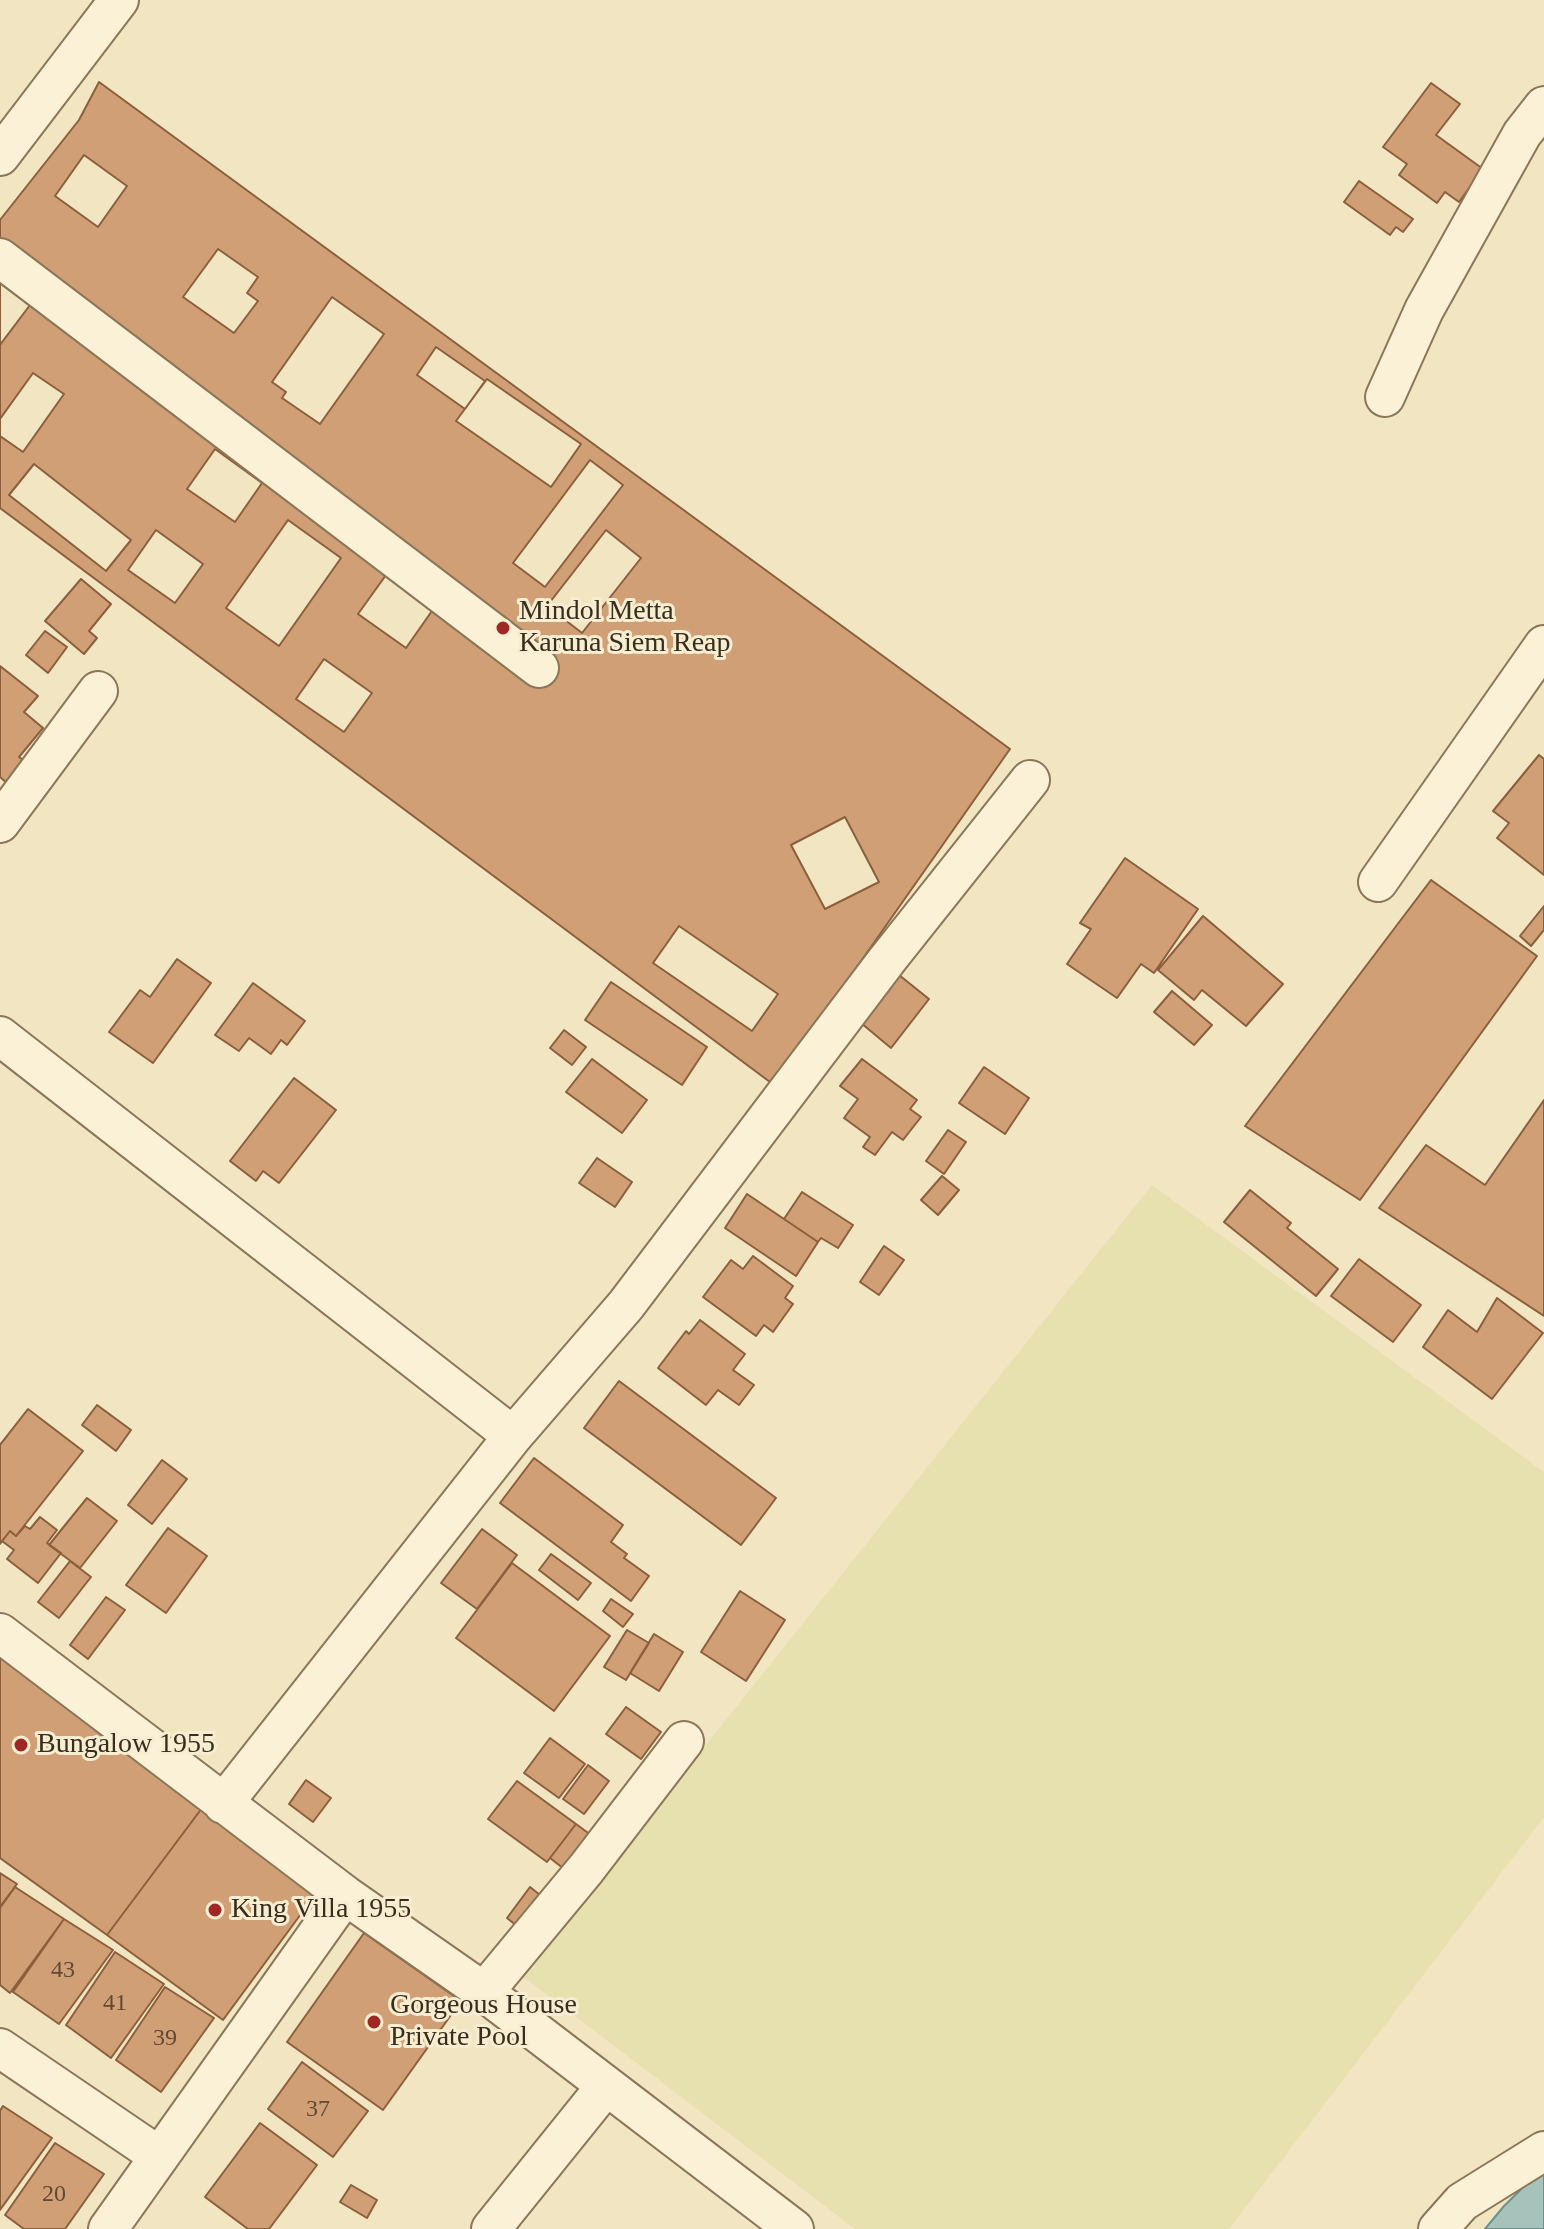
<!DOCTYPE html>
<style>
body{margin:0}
canvas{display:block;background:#f1e5c2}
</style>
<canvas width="1544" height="2229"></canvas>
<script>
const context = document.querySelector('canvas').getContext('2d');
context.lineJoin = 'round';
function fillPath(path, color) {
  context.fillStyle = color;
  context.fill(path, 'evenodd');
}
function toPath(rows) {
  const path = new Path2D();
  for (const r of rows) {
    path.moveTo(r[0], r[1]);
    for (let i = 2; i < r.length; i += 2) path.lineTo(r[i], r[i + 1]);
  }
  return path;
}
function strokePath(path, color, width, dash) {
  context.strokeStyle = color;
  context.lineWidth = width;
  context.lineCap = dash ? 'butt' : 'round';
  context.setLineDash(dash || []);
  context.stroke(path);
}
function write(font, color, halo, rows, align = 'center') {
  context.font = font + ' Georgia,serif';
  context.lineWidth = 6;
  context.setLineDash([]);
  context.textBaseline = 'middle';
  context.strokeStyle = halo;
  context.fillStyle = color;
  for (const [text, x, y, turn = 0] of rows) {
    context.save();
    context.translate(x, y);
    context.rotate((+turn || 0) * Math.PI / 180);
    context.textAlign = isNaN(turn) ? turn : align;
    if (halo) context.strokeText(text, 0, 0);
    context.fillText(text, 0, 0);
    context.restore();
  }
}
const farmland = toPath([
 [1152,1185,1544,1472,1544,1817,1229,2229,855,2229,522,1976]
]);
const water = toPath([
 [1544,2167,1544,2229,1485,2229,1504,2206,1544,2167]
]);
const building = toPath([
 [99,82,1010,749,774,1085,0,508,0,220,79,120,99,82],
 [1431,83,1460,104,1436,135,1483,169,1459,202,1445,192,1437,203,1399,175,1407,164,1383,147,1431,83],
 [84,155,127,186,98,227,55,196,84,155],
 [1359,181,1413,219,1403,232,1396,227,1390,235,1344,202,1359,181],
 [218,249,258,277,247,293,258,301,234,333,183,297,218,249],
 [0,283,30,305,0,345,0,283],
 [332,297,384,334,320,424,282,398,286,392,272,382,332,297],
 [436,347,485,381,465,409,417,375,436,347],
 [33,373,64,394,23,452,0,436,0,419,33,373],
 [487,379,581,444,551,487,456,421,487,379],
 [215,449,262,483,235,522,187,489,215,449],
 [590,460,623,485,545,587,513,563,590,460],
 [34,464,131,540,106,571,9,495,34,464],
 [288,520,341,558,279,646,226,608,288,520],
 [156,530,203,564,175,603,128,570,156,530],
 [606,530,641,558,582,633,547,606,606,530],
 [386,575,434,608,406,648,358,614,386,575],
 [81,579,111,604,89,631,97,638,84,654,45,621,81,579],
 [45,631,67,647,48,673,26,655,45,631],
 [324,659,372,693,344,732,296,699,324,659],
 [0,666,38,696,24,712,43,728,19,757,27,763,9,785,0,777,0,666],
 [1539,755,1544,759,1544,875,1497,838,1509,823,1493,811,1539,755],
 [845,817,879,882,825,909,791,845,845,817],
 [1125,858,1198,909,1154,973,1141,964,1117,998,1067,964,1091,929,1080,923,1125,858],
 [1431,880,1537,956,1360,1200,1245,1126,1431,880],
 [1544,906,1544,930,1531,946,1520,936,1544,906],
 [1203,916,1283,984,1246,1026,1202,990,1194,1000,1158,970,1203,916],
 [679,926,778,994,752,1031,653,963,679,926],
 [177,959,211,983,153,1063,109,1032,140,990,150,997,177,959],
 [899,975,929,999,891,1048,861,1023,899,975],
 [611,982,707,1047,682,1085,585,1020,611,982],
 [253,983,305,1021,287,1045,281,1040,271,1054,249,1038,239,1051,215,1035,253,983],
 [1172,991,1212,1025,1194,1045,1154,1012,1172,991],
 [564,1030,586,1047,572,1065,550,1048,564,1030],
 [592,1059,647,1100,622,1133,566,1092,592,1059],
 [862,1059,917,1100,910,1109,921,1117,903,1140,892,1132,875,1155,863,1147,870,1137,844,1118,858,1099,840,1086,862,1059],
 [984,1067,1029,1098,1005,1134,959,1103,984,1067],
 [294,1078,336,1110,279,1183,263,1171,256,1181,230,1161,294,1078],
 [1544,1100,1544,1316,1379,1208,1426,1145,1485,1185,1544,1100],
 [948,1130,966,1142,944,1174,926,1161,948,1130],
 [597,1158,632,1182,615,1207,579,1183,597,1158],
 [942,1176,959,1190,938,1215,921,1200,942,1176],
 [1250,1190,1291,1223,1287,1228,1338,1269,1316,1296,1224,1222,1250,1190],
 [802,1192,853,1225,838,1248,821,1238,818,1242,784,1219,802,1192],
 [747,1194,818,1242,796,1276,725,1228,747,1194],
 [884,1246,904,1260,879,1295,860,1282,884,1246],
 [753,1256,793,1286,785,1298,793,1304,773,1332,764,1325,756,1336,703,1297,731,1260,743,1269,753,1256],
 [1359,1259,1421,1305,1393,1342,1331,1296,1359,1259],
 [1497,1298,1543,1333,1492,1399,1423,1347,1448,1310,1477,1332,1497,1298],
 [700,1320,745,1354,733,1370,754,1385,739,1405,718,1390,706,1405,658,1368,686,1331,689,1334,700,1320],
 [619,1381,776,1498,741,1545,584,1428,619,1381],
 [97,1405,131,1430,116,1451,82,1425,97,1405],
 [28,1409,83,1451,16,1536,10,1531,0,1544,0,1445,28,1409],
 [534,1458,623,1525,611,1542,627,1554,624,1558,649,1576,631,1601,500,1503,534,1458],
 [162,1460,187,1479,152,1524,128,1505,162,1460],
 [87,1498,117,1521,80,1568,49,1545,87,1498],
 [40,1517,57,1530,47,1543,61,1553,38,1583,7,1559,14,1550,2,1541,10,1531,16,1536,25,1526,30,1529,40,1517],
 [168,1528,207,1556,166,1613,126,1585,168,1528],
 [482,1529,517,1555,477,1609,441,1583,482,1529],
 [551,1554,591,1583,578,1600,539,1570,551,1554],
 [70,1561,91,1577,59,1618,38,1602,70,1561],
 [512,1563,610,1636,554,1711,456,1638,512,1563],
 [740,1591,785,1620,746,1681,701,1652,740,1591],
 [106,1597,125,1610,88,1659,70,1645,106,1597],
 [611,1599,633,1614,623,1627,603,1611,611,1599],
 [627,1630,649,1643,626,1680,604,1667,627,1630],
 [654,1634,683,1652,659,1691,630,1673,654,1634],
 [0,1645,208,1800,107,1935,0,1858,0,1645],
 [626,1707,661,1732,641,1759,606,1734,626,1707],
 [550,1738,585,1764,559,1798,524,1773,550,1738],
 [588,1765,609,1781,584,1814,563,1799,588,1765],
 [306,1780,331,1798,313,1822,289,1804,306,1780],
 [517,1781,576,1824,547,1862,488,1819,517,1781],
 [208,1800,323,1884,223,2020,107,1935,208,1800],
 [576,1824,599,1841,573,1876,550,1858,576,1824],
 [0,1873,17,1884,0,1907,0,1873],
 [15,1887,64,1919,10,1993,0,1985,0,1908,15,1887],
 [530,1887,540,1895,517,1926,507,1918,530,1887],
 [64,1919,113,1950,59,2024,13,1992,64,1919],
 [364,1933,461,2001,383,2110,287,2042,364,1933],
 [115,1952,164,1984,111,2058,66,2025,115,1952],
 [165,1987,214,2018,161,2092,116,2060,165,1987],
 [302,2062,368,2111,333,2157,268,2109,302,2062],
 [3,2106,52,2138,0,2210,0,2111,3,2106],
 [260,2123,317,2165,269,2229,248,2229,205,2197,260,2123],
 [55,2143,104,2174,65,2229,24,2229,5,2215,55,2143],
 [351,2185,377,2200,367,2218,340,2202,351,2185]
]);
const minor = toPath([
 [0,156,119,0],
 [0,258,539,668],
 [1385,397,1424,310,1522,134,1544,106],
 [0,823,98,691],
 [1378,882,1544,645],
 [0,1036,513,1436],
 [0,1633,345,1895,484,1992,794,2229],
 [223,1804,513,1436,626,1305,887,960,1030,780],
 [484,1992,586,1869,684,1741],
 [0,2048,159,2156],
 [108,2229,345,1895],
 [491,2229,606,2086],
 [1438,2229,1462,2202,1544,2151]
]);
const markers = [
 [503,628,8,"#9e2924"],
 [21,1745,8,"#9e2924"],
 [215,1910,8,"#9e2924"],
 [374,2022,8,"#9e2924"]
];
const numberNames = [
 ["43",63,1971],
 ["41",115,2004],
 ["39",165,2039],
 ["37",318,2110],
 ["20",54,2195]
];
const poiNames = [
 ["Mindol Metta",519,612],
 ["Karuna Siem Reap",519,644],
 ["Bungalow 1955",37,1745],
 ["King Villa 1955",231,1910],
 ["Gorgeous House",390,2006],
 ["Private Pool",390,2038]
];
fillPath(farmland, '#e7e0af');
fillPath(water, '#a5c3bb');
strokePath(water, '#6b928a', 2);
fillPath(building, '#d19f76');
strokePath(building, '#8c5f3c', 2);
strokePath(minor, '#8c7658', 42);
strokePath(minor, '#fbf1d6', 38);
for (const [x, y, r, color] of markers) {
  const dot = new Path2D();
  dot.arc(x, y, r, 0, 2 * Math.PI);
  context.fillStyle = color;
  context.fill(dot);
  strokePath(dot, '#f7eed2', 3);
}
write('24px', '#604a33', null, numberNames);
write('28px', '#3a2d1d', '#f7eed2', poiNames, 'left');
</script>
